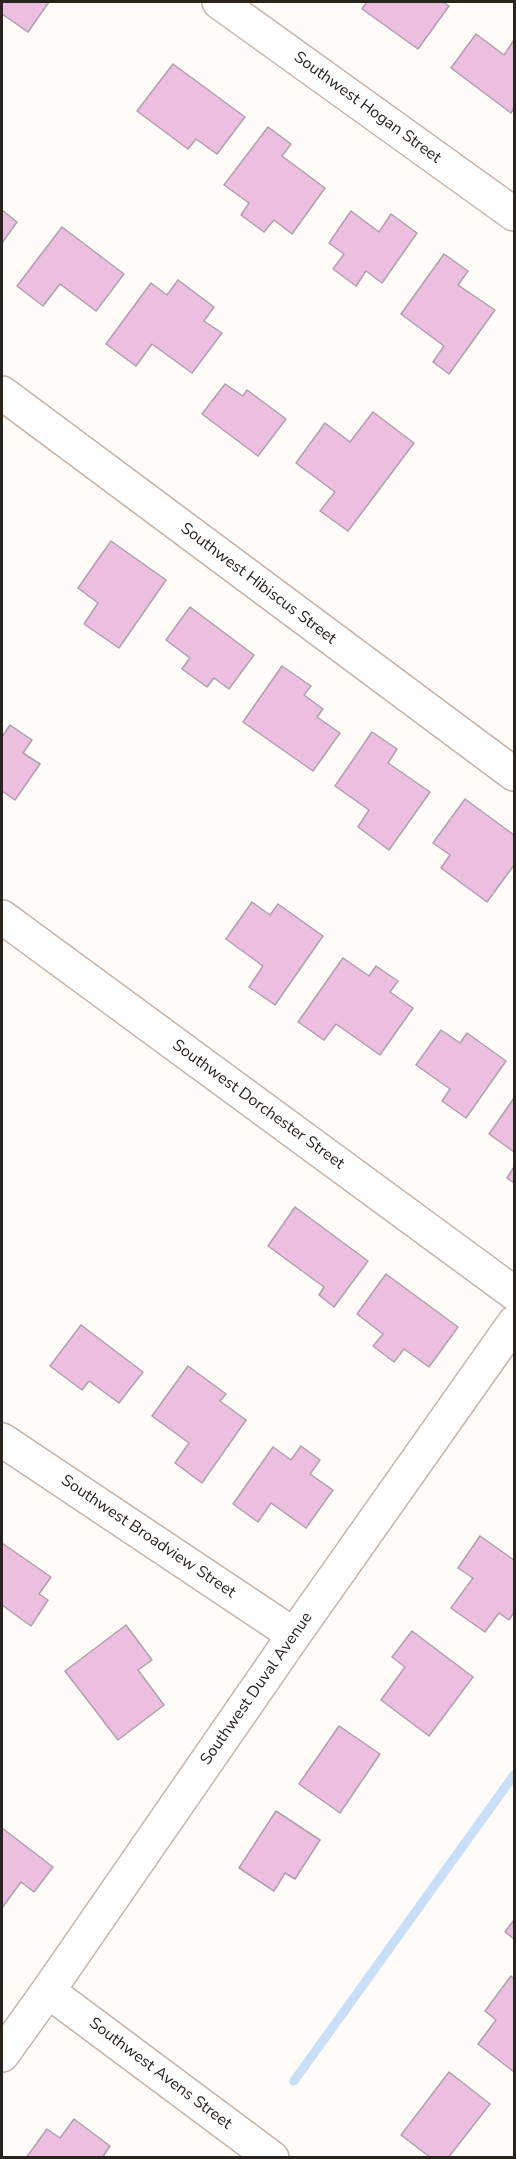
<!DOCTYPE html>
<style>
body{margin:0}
#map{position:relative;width:516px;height:2159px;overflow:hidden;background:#fffbf8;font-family:"Nunito Sans",sans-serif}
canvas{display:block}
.frame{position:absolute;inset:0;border:3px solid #29231e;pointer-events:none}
</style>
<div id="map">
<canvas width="516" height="2159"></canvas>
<div class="frame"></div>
</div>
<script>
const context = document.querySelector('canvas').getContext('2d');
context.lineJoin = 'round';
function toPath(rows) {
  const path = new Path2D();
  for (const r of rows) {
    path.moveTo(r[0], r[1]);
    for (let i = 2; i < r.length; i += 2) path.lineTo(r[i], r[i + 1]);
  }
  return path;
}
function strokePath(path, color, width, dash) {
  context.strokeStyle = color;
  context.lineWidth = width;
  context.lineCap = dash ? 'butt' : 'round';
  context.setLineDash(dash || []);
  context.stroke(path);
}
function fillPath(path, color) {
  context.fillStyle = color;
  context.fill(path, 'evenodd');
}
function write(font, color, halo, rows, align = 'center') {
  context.font = font + ' "Nunito Sans",sans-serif';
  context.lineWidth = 5;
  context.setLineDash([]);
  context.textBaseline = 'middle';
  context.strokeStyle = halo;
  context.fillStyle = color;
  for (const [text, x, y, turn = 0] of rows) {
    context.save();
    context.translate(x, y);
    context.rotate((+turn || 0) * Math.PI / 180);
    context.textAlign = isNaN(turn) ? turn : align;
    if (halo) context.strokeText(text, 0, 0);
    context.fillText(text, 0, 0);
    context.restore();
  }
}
const stream = toPath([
 [294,2081,514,1775]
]);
const building = toPath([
 [2,2,49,2,28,32,2,14,2,2],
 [367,2,443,2,449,6,418,49,362,9,367,2],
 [476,34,504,55,514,40,514,108,511,113,451,68,476,34],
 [173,64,245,117,217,154,196,139,188,149,137,111,173,64],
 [268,127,291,144,282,156,325,188,292,234,274,220,264,232,241,215,249,203,224,185,268,127],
 [2,210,17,222,2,243,2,210],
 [351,211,379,232,391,214,417,233,382,283,366,271,356,286,333,269,344,254,329,243,351,211],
 [62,227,124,274,96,311,60,284,43,306,17,286,62,227],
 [444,254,468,271,458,285,495,310,449,374,433,362,444,346,401,314,444,254],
 [178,280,214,307,204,321,222,333,192,373,152,344,136,366,106,344,151,283,167,295,178,280],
 [225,384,243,396,247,390,286,419,258,456,202,414,225,384],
 [373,412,414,443,348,531,320,511,335,492,296,463,325,423,350,442,373,412],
 [111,541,166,580,119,648,84,624,98,603,78,588,111,541],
 [190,607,254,655,229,689,214,678,207,687,182,669,190,658,166,640,190,607],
 [282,666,311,686,304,695,323,709,317,717,340,733,313,771,243,722,282,666],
 [10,725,32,740,23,753,40,764,15,800,2,791,2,737,10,725],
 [372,732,397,749,388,763,430,792,389,850,358,827,369,810,335,786,372,732],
 [465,799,514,835,514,865,487,902,441,868,450,855,433,843,465,799],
 [252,902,270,915,278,904,323,936,275,1005,249,987,263,966,226,939,252,902],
 [343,958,369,976,376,966,398,981,390,992,413,1008,380,1055,336,1024,324,1040,298,1022,343,958],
 [441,1030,460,1043,467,1033,506,1061,466,1118,442,1101,450,1089,416,1065,441,1030],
 [514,1098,514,1152,489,1134,514,1098],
 [514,1167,514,1183,507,1178,514,1167],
 [295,1207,368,1261,334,1307,319,1295,324,1287,268,1246,295,1207],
 [386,1274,458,1327,429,1367,404,1349,394,1362,373,1346,383,1334,357,1314,386,1274],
 [81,1325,143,1372,119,1403,89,1381,82,1390,50,1366,81,1325],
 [188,1366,226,1394,220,1401,246,1420,202,1483,175,1463,189,1443,152,1416,188,1366],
 [301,1446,320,1460,310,1474,333,1490,306,1528,271,1503,258,1522,233,1504,273,1447,291,1460,301,1446],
 [480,1536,514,1560,514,1612,509,1620,499,1613,485,1632,451,1608,473,1578,458,1568,480,1536],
 [2,1543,51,1577,39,1594,48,1600,31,1626,2,1605,2,1543],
 [126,1625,152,1660,138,1670,164,1705,118,1740,65,1671,126,1625],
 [412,1631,473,1677,429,1736,381,1700,405,1667,392,1657,412,1631],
 [339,1726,380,1754,340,1813,299,1784,339,1726],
 [276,1811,320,1840,295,1879,285,1873,274,1891,239,1868,276,1811],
 [2,1828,53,1867,34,1892,21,1882,2,1908,2,1828],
 [514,1920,514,1939,505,1932,514,1920],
 [511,1976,514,1979,514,2072,478,2044,496,2020,485,2011,511,1976],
 [449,2072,490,2104,448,2158,431,2158,401,2135,449,2072],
 [74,2119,110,2146,102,2158,26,2158,47,2129,60,2138,74,2119]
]);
const minor = toPath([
 [219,2,514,214],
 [2,393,514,774],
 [2,917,514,1293],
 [2,1440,294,1635],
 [48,1991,272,2158],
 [2,2055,48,1991,294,1635,514,1323]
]);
const streetNames = [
 ["Southwest Hogan Street",367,108,36],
 ["Southwest Hibiscus Street",258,584,37],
 ["Southwest Dorchester Street",258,1105,36],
 ["Southwest Broadview Street",148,1537,34],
 ["Southwest Duval Avenue",257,1689,-55],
 ["Southwest Avens Street",160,2074,37]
];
strokePath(stream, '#c9dff7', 9);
fillPath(building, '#ecbfe1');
strokePath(building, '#b0a0ac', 1.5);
strokePath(minor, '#c5b3a7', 36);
strokePath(minor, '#fff', 33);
write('16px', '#29231e', '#fff', streetNames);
</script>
